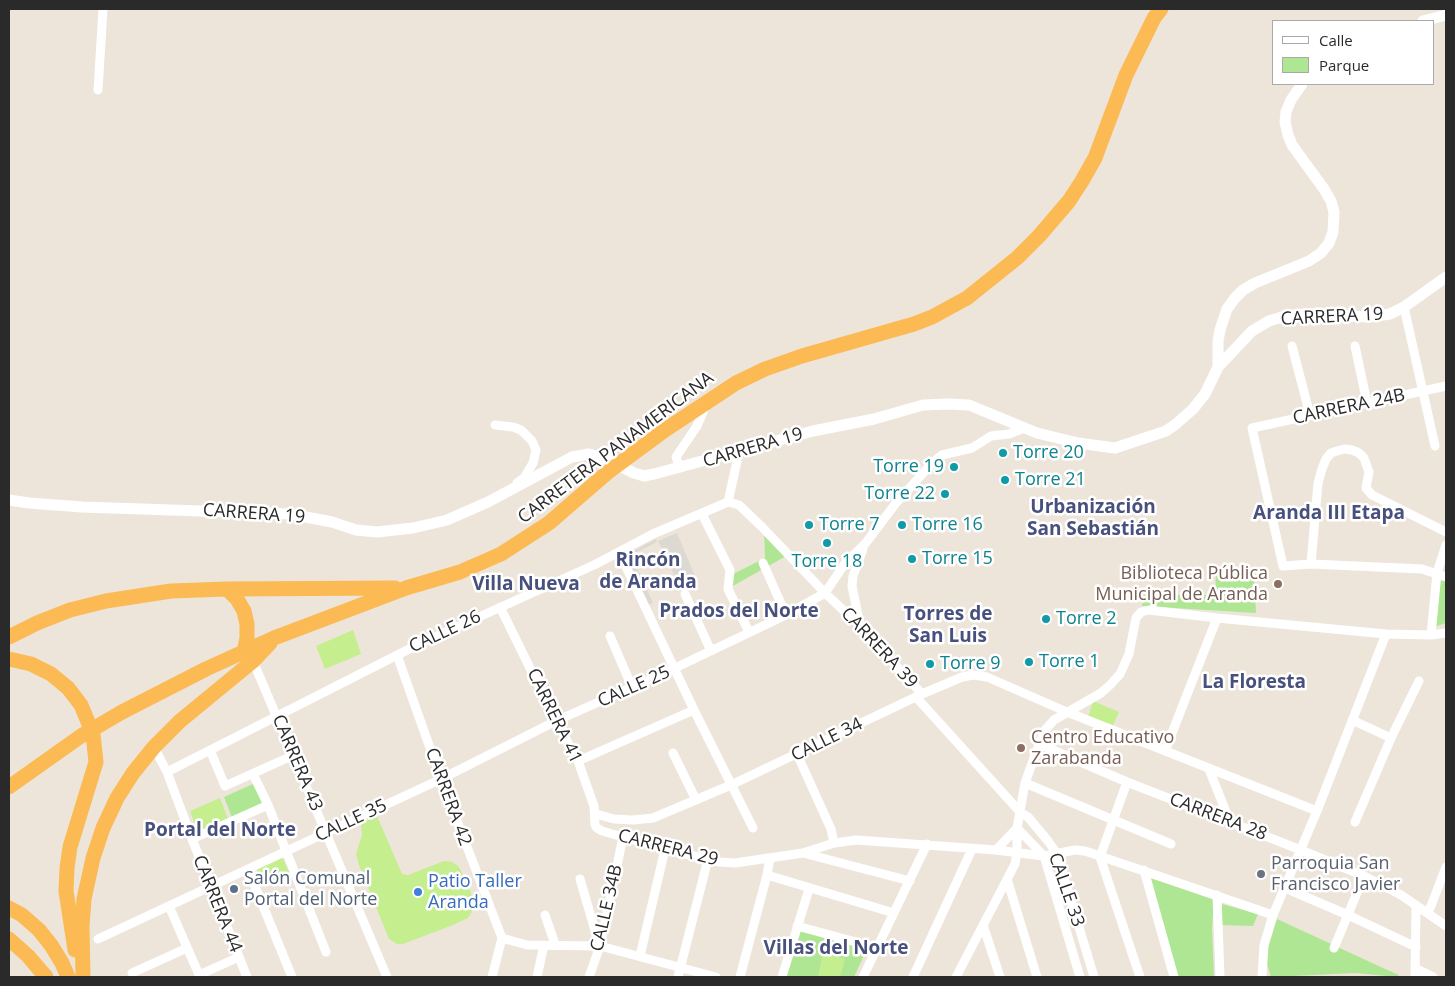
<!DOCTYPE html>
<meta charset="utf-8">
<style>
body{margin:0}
#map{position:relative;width:1455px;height:986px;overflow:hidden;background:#ede5da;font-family:"Open Sans",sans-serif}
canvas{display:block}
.frame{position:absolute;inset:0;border:10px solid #2a2a2a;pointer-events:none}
.legend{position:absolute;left:1272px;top:20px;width:162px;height:65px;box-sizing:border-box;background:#fff;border:1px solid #aaa;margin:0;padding:6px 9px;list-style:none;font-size:15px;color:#2a2a2a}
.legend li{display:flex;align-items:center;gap:10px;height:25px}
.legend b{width:25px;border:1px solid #aaa}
</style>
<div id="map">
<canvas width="1455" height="986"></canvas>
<div class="frame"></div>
<ul class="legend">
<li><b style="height:6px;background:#fff"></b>Calle</li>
<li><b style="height:14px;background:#afe694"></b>Parque</li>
</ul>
</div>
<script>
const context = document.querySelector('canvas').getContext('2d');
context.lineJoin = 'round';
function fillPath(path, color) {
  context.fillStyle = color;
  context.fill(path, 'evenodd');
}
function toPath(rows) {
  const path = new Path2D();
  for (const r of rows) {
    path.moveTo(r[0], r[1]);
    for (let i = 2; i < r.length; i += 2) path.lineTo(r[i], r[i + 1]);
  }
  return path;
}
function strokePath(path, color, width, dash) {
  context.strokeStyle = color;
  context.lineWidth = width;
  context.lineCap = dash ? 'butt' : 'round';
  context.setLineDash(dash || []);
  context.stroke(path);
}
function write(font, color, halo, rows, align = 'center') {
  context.font = font + ' "Open Sans",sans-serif';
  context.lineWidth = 5;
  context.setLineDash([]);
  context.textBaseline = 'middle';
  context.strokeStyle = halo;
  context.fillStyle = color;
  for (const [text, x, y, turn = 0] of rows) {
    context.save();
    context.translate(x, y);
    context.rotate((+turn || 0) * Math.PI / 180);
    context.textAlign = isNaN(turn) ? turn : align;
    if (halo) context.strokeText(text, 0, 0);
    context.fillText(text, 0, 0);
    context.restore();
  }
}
const green = toPath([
 [764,530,786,556,731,587,729,583,735,573,765,558],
 [1435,570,1446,575,1446,623,1431,628],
 [1254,572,1256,613,1142,606,1144,595,1215,595,1216,573],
 [255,783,266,805,233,820,224,797],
 [1148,876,1214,897,1212,929,1214,977,1178,977],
 [1218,903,1258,914,1253,926,1220,925],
 [1277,919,1383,968,1399,975,1397,977,1356,973,1271,977,1267,964,1267,951],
 [799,929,867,949,854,977,786,977]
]);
const pitch = toPath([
 [353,630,361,654,325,669,316,646],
 [1093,701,1119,712,1112,727,1088,717],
 [220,798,228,819,198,832,190,811],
 [377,816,402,874,408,875,444,861,452,862,459,867,468,885,474,901,473,910,468,918,453,925,403,944,397,944,389,939,359,865,356,854,362,835,361,823],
 [282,857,290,874,264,885,256,868],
 [823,952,845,959,840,977,818,977]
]);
const plaza = toPath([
 [677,533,697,581,680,588,658,541],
 [656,539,657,542,631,555,653,603,647,605,624,556]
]);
const minor = toPath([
 [98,90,103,9],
 [1404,307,1435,446],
 [1292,346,1310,415],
 [1355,346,1367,403],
 [1446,386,1252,428,1283,566,1311,564,1422,569,1446,577],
 [495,425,513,427,521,430,532,441,536,450,533,463,524,478,517,483],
 [680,468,676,457,697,426,706,405],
 [728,502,739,452],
 [702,514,730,570,728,589,749,632],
 [619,552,694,710,753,828],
 [763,563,786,615],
 [1311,564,1318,483,1322,469,1326,459,1331,453,1337,451,1344,449,1352,450,1359,453,1364,458,1369,472,1366,488,1372,495,1446,532],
 [685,594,711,651],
 [500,607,556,721,578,761,594,806,595,825,597,828,602,831,665,849,719,862,735,863,803,853,834,843,856,840,996,850,1044,856,1075,850,1085,851,1273,915],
 [860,625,852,586,853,576,863,549],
 [1431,635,1437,573,1446,545],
 [610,636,632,687],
 [397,655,441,779,502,938],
 [253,661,387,977],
 [916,697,1021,813,1028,817,1048,841,1057,854,1094,977],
 [1352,720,1391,738],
 [1039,744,1127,782,1301,850,1364,876,1401,895,1446,926],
 [154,747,167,772,192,839,247,977],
 [210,750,225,786,294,755],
 [1165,751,1217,618],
 [673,753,696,800],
 [797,754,831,829,834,843],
 [578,761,694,710],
 [1209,769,1230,822],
 [167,772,417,645,594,565,653,534,728,502,739,505,762,527,825,593,860,626,922,694],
 [253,774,268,805,326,952],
 [1127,782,1100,857,1140,977],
 [1025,783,1171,844],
 [596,814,614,819,633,820,653,818,731,785,922,694,962,677,974,675,987,677,1067,712,1317,811],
 [1355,822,1391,738,1419,681],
 [1017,828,1044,856,1080,977],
 [192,839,268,805],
 [996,850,1017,828,1025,783,1039,744,1045,730,1054,720,1101,693,1111,684,1120,674,1129,654,1136,618,1141,612,1149,610,1217,618,1386,634,1431,635,1446,633],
 [803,853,910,881],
 [248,869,292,977],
 [1144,870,1174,977],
 [767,875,894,913],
 [580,879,596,934,601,940],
 [1007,879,1037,977],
 [1285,888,1348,915,1416,947],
 [1217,895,1220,977],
 [169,906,200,977],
 [1427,913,1431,906,1446,867],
 [545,915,555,944],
 [983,925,1000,977],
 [797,926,878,948],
 [502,938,527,945,600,946,716,977],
 [98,939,441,779,556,721,675,668,786,615,825,593,846,562,865,544,896,503,933,462,942,455,972,448,991,436,1009,434,1024,428],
 [1334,948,1364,876],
 [640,956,665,849],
 [1415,968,1433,977],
 [132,973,187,948],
 [199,975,239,957],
 [492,977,502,938],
 [537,977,544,945],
 [589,977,600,946,623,837],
 [678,977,708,859],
 [740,977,767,875,770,858],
 [782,977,809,889],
 [863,977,927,844],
 [913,977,972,849],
 [956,977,1015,864,1017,853,1017,828],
 [1262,977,1264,945,1273,915,1317,811,1386,634],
 [1415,977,1416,905]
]);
const tertiary = toPath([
 [1423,21,1446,15],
 [1218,367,1218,341,1220,330,1227,309,1235,298,1243,290,1255,283,1309,261,1321,253,1329,243,1333,232,1334,212,1331,201,1324,189,1292,145,1288,135,1285,122,1286,112,1291,100,1302,84],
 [9,500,29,503,82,507,290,514,332,522,356,530,377,532,413,528,447,520,488,502,572,457,589,454,606,459,634,473,644,476,654,474,813,431,874,419,923,405,949,404,969,405,1037,433,1078,443,1115,448,1166,431,1176,424,1193,409,1205,394,1218,367,1252,331,1269,321,1285,316,1306,314,1369,317,1390,314,1404,307,1446,277]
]);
const trunk = toPath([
 [227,589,237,599,244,611,247,624,247,638,244,652],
 [9,637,37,623,70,610,106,601,171,591,227,589,395,588],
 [9,659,31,664,51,674,68,688,81,705,93,734,96,762,70,847,67,868,66,891,75,950],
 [9,787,81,736,122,712,206,669,274,638,406,588,460,572,501,554,549,523,608,472,665,430,736,383,765,369,802,356,914,324,932,317,967,298,1017,258,1039,236,1069,201,1082,181,1095,158,1126,75,1154,18,1161,9],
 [9,908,22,915,39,930,51,945,62,963,68,977],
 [9,939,28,956,46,977],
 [83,977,82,927,84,899,93,858,103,828,117,798,133,773,154,747,180,721,253,661,270,643]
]);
const markers = [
 [1003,453,5,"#0f9aa8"],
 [954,467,5,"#0f9aa8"],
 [1005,480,5,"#0f9aa8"],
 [945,494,5,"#0f9aa8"],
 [809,525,5,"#0f9aa8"],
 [902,525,5,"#0f9aa8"],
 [827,543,5,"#0f9aa8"],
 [912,559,5,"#0f9aa8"],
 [1278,584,5,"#8d6e63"],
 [1046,619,5,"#0f9aa8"],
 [1029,662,5,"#0f9aa8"],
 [930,664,5,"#0f9aa8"],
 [1021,748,5,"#8d6e63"],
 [1261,874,5,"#6b7280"],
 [234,889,5,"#5c6f8a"],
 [418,892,5,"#3f7fe0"]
];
const streetNames = [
 ["CARRERA 19",1332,317,-3],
 ["CARRERA 24B",1349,407,-12],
 ["CARRETERA PANAMERICANA",616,448,-37],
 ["CARRERA 19",753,448,-16],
 ["CARRERA 19",254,514,4],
 ["CALLE 26",445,632,-25],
 ["CARRERA 39",879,648,47],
 ["CALLE 25",634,687,-24],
 ["CARRERA 41",554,716,64],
 ["CALLE 34",827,740,-26],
 ["CARRERA 43",297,763,67],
 ["CARRERA 42",448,797,70],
 ["CARRERA 28",1218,817,21],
 ["CALLE 35",351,821,-25],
 ["CARRERA 29",668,848,14],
 ["CALLE 33",1066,890,71],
 ["CARRERA 44",217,904,68],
 ["CALLE 34B",607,908,-77]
];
const cultureNames = [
 ["Torre 20",1013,453],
 ["Torre 19",944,467,"right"],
 ["Torre 21",1015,480],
 ["Torre 22",935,494,"right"],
 ["Torre 7",819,525],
 ["Torre 16",912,525],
 ["Torre 15",922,559],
 ["Torre 18",827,562,"center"],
 ["Torre 2",1056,619],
 ["Torre 1",1039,662],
 ["Torre 9",940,664]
];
const educationNames = [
 ["Biblioteca Pública",1268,574],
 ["Municipal de Aranda",1268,595],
 ["Centro Educativo",1031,738,"left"],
 ["Zarabanda",1031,759,"left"]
];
const worshipNames = [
 ["Parroquia San",1271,864],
 ["Francisco Javier",1271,885]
];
const serviceNames = [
 ["Salón Comunal",244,879],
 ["Portal del Norte",244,900]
];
const shopNames = [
 ["Patio Taller",428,882],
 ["Aranda",428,903]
];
const neighbourhoodNames = [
 ["Urbanización",1093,508],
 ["San Sebastián",1093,530],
 ["Aranda III Etapa",1329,514],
 ["Rincón",648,561],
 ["de Aranda",648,583],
 ["Villa Nueva",526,585],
 ["Prados del Norte",739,612],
 ["Torres de",948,615],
 ["San Luis",948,637],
 ["La Floresta",1254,683],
 ["Portal del Norte",220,831],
 ["Villas del Norte",836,949]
];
fillPath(green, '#afe694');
fillPath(pitch, '#c5ee8f');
fillPath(plaza, '#dcd8d2');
strokePath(minor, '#fff', 9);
strokePath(tertiary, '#fff', 11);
strokePath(trunk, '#fcba54', 15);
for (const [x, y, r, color] of markers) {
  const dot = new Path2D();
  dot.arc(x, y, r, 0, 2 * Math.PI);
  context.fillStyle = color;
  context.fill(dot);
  strokePath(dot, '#fff', 2);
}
write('18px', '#2a2a2a', '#fff', streetNames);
write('18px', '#0d838f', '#fff', cultureNames, 'left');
write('18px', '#785e54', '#fff', educationNames, 'right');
write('18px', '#5b616d', '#fff', worshipNames, 'left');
write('18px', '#4e5e75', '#fff', serviceNames, 'left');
write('18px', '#366cbe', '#fff', shopNames, 'left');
write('bold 19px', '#48507d', '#fff', neighbourhoodNames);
</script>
